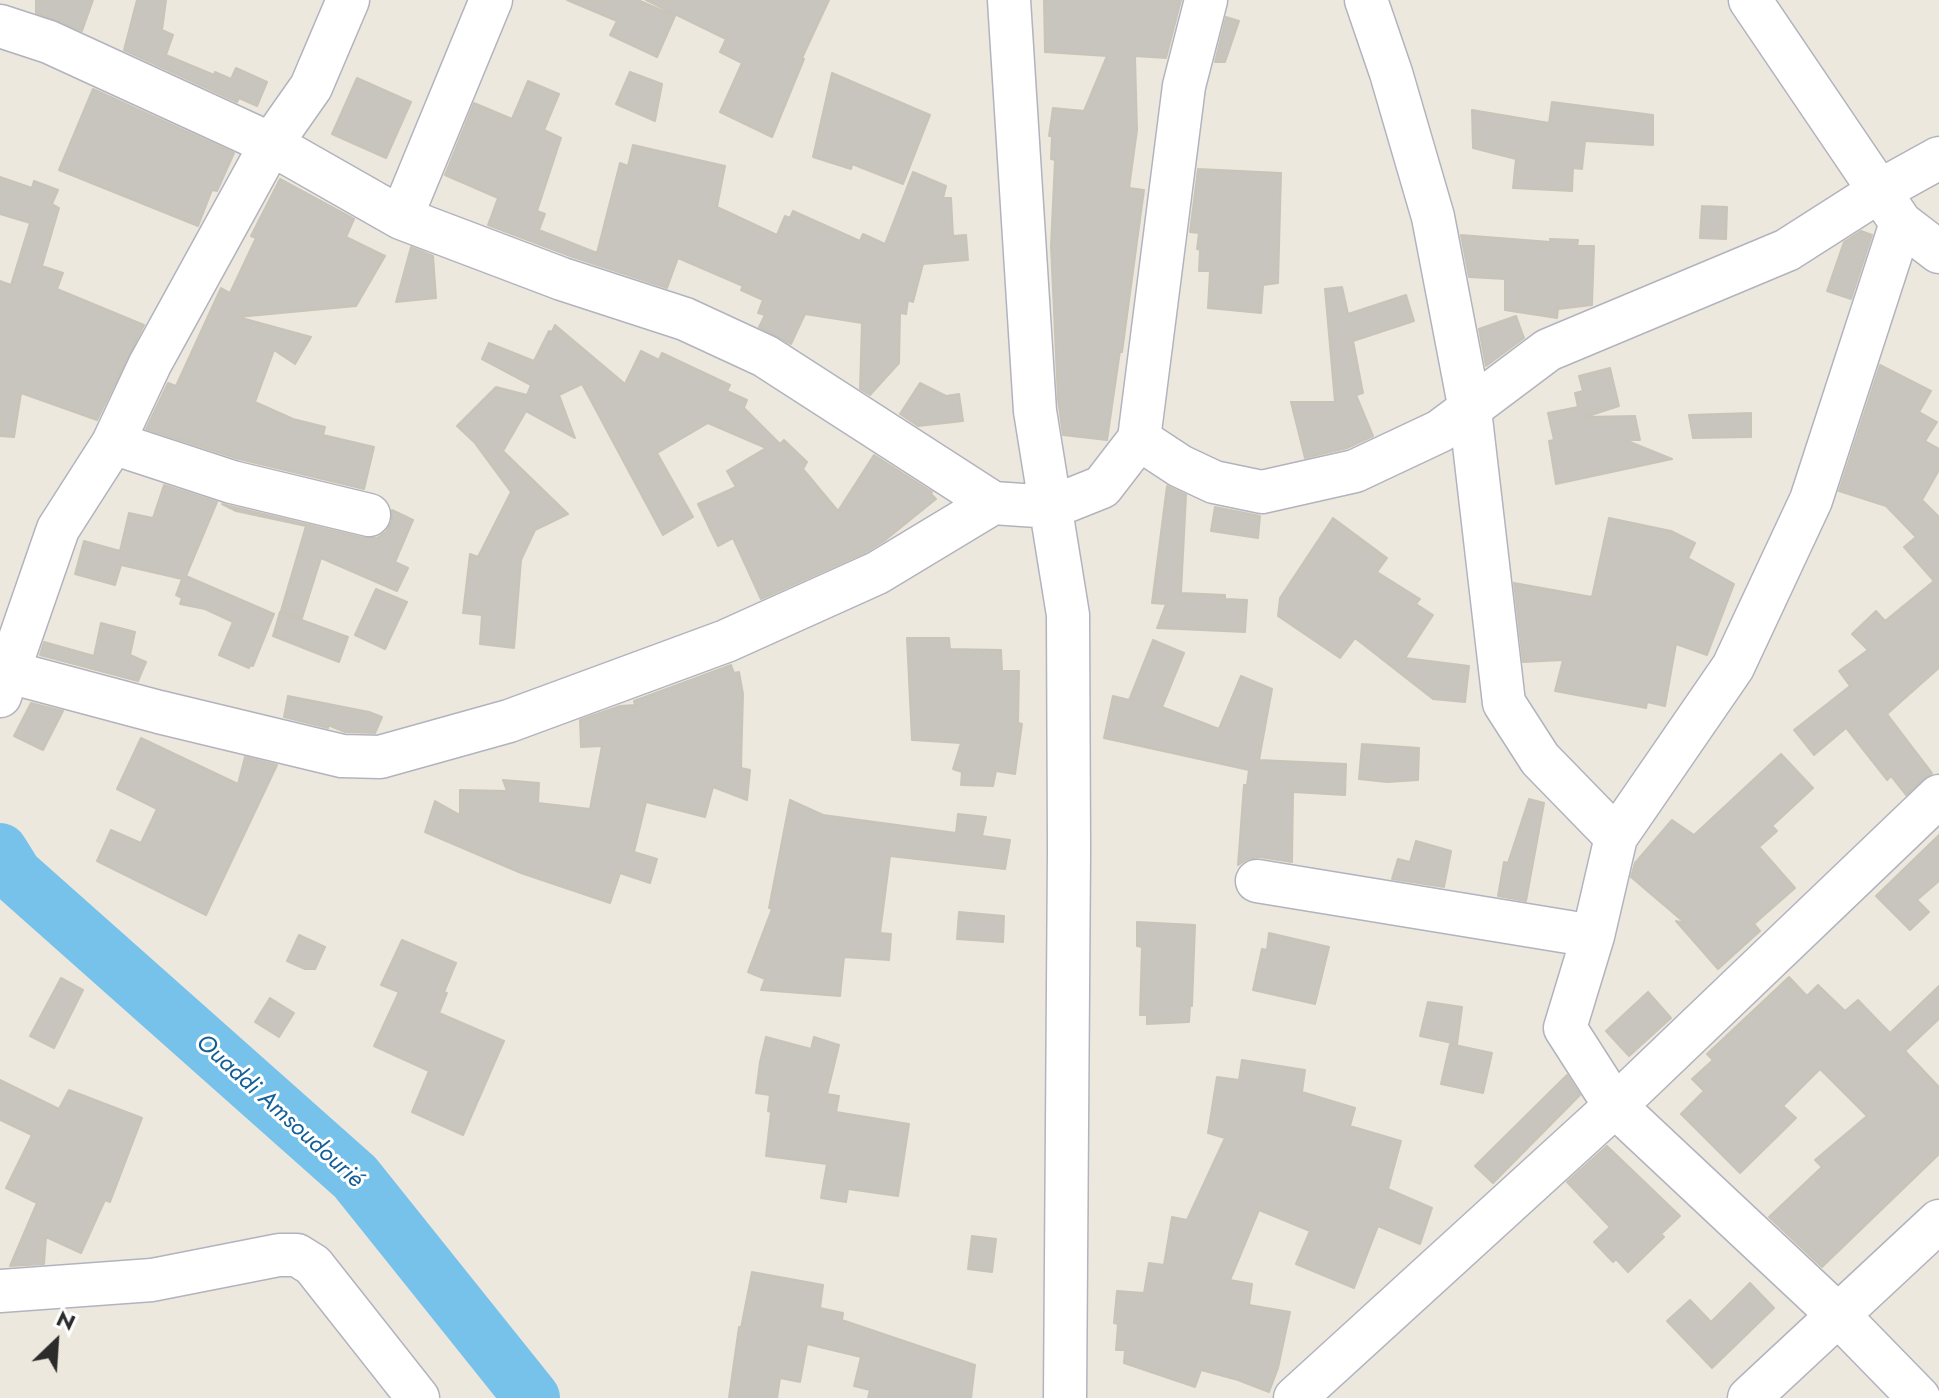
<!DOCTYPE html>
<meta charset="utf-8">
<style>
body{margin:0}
#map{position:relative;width:1939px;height:1398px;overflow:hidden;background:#ede8de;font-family:Jost,sans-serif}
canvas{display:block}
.north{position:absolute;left:16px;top:1302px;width:80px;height:80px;-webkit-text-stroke:6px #fff;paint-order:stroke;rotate:25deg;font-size:22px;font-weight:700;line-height:32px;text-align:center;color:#2b2b2b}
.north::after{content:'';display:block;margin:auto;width:28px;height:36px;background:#2b2b2b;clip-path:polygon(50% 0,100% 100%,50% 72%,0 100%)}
</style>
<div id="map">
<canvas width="1939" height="1398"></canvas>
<div class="north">N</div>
</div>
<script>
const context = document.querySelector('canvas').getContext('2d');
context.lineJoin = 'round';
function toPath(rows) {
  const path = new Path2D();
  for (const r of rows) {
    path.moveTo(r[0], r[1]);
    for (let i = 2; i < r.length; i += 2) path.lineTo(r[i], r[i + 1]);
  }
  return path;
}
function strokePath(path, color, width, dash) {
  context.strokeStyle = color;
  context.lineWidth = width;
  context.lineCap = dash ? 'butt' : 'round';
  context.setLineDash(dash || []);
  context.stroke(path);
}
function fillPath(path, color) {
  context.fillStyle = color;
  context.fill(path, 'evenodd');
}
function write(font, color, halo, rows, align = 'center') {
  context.font = font + ' Jost,sans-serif';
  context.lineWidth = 6;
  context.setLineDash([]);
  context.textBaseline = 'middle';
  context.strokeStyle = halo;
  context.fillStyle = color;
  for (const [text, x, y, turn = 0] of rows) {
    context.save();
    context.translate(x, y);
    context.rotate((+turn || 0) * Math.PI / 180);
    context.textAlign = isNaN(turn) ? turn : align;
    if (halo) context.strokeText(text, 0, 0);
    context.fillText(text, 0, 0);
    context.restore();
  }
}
const river = toPath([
 [0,851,15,875,355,1177,532,1398]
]);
const building = toPath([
 [36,0,93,0,82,31,36,13,36,0],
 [137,0,166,0,162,30,173,35,166,55,214,75,215,72,231,79,236,68,267,82,257,106,239,98,237,102,124,50,137,0],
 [567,0,638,0,675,16,657,57,610,35,617,21,567,0],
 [646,0,829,0,802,58,804,59,772,137,720,112,742,63,720,52,726,39,646,0],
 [1044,0,1181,0,1166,58,1135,56,1137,130,1129,188,1144,190,1122,352,1120,351,1107,440,1063,435,1058,399,1051,246,1055,160,1051,159,1052,136,1049,136,1053,108,1084,111,1107,56,1045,52,1044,0],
 [1226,17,1239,21,1225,62,1215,62,1226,17],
 [630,72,662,84,655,121,616,104,630,72],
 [832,73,930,115,903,184,852,164,851,169,813,157,832,73],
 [357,78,411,102,386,158,332,134,357,78],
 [528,81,559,94,544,130,561,138,537,211,545,214,539,230,597,253,620,163,628,166,633,145,725,166,717,207,777,235,785,216,790,218,793,211,860,241,863,234,885,244,913,172,946,186,943,198,951,198,953,236,966,235,968,260,923,264,913,302,908,300,906,314,900,313,899,363,870,395,860,389,862,323,805,314,791,344,759,327,765,315,758,313,763,300,741,290,743,286,678,258,667,288,570,256,488,225,498,198,445,175,474,103,512,119,528,81],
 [93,89,234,153,217,191,212,190,198,226,59,170,93,89],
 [1552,102,1653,115,1653,145,1585,141,1582,169,1573,168,1572,191,1513,188,1516,159,1473,148,1472,110,1549,123,1552,102],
 [1198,169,1281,173,1278,283,1263,285,1261,313,1208,308,1210,271,1199,271,1200,250,1197,249,1199,233,1190,232,1198,169],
 [0,177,32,188,34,181,58,190,52,204,59,208,42,266,63,273,57,289,144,325,97,420,21,393,14,437,0,436,0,281,11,285,30,223,0,214,0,177],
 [280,179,354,219,346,237,385,256,356,306,238,317,311,337,295,364,274,350,255,402,293,419,325,427,323,435,374,447,364,489,239,459,146,429,168,383,176,386,221,288,230,293,256,238,251,236,280,179],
 [1702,206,1727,207,1726,239,1700,238,1702,206],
 [1861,231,1872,235,1851,299,1827,291,1844,242,1861,231],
 [1461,235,1550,242,1550,239,1578,240,1577,246,1594,246,1592,305,1558,309,1557,318,1505,310,1505,279,1469,277,1461,235],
 [411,247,433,256,436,298,396,302,411,247],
 [1342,287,1348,314,1406,295,1414,321,1353,341,1363,393,1356,395,1373,436,1347,448,1305,458,1291,402,1335,402,1325,289,1342,287],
 [1516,316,1524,338,1486,366,1479,329,1516,316],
 [555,325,625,384,641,351,659,360,662,353,730,385,727,391,747,400,744,408,780,444,784,440,807,462,803,469,838,511,874,455,932,492,931,494,936,499,884,541,866,552,761,599,733,538,718,546,698,504,736,487,727,471,766,448,708,423,657,453,693,517,663,535,582,384,559,395,575,438,526,411,503,451,568,514,535,530,521,560,514,648,480,644,482,615,463,613,470,554,478,557,511,492,474,442,457,426,496,387,527,395,531,385,482,359,489,343,534,361,549,331,552,332,555,325],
 [1880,365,1931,391,1919,412,1937,422,1925,441,1939,449,1939,470,1922,500,1939,517,1939,668,1887,714,1932,773,1906,795,1891,776,1887,780,1846,728,1814,755,1794,730,1850,686,1839,671,1868,650,1852,634,1876,611,1885,621,1934,581,1904,547,1916,537,1886,506,1839,491,1880,365],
 [1610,368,1619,406,1585,417,1635,416,1640,440,1625,440,1672,459,1556,484,1549,441,1554,440,1548,413,1578,407,1575,393,1583,391,1579,376,1610,368],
 [920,383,946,396,959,394,963,421,918,426,900,414,920,383],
 [1751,413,1751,437,1693,438,1689,415,1751,413],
 [164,485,217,502,186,576,274,614,253,666,250,665,249,668,219,655,233,622,205,609,180,604,182,598,176,595,182,579,121,565,115,585,75,574,84,541,120,551,129,513,153,518,164,485],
 [1167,486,1186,495,1181,593,1225,595,1225,599,1247,600,1245,632,1157,628,1166,604,1152,603,1167,486],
 [222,504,364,538,377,538,386,532,392,521,392,510,413,520,395,562,408,568,397,591,321,558,302,618,281,611,306,526,236,511,222,504],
 [1215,507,1260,516,1258,538,1211,531,1215,507],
 [1333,518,1387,558,1377,572,1420,599,1416,604,1433,615,1405,658,1469,666,1465,702,1433,699,1355,638,1340,658,1278,616,1280,598,1333,518],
 [1609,518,1671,531,1695,543,1688,558,1734,584,1707,655,1676,644,1665,706,1647,702,1646,708,1555,691,1563,660,1523,662,1514,583,1592,597,1609,518],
 [376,589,407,602,385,649,355,635,376,589],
 [280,612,348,637,339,662,273,636,280,612],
 [101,623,135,632,130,655,146,662,138,681,40,655,44,642,94,656,101,623],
 [907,638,949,638,950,649,1001,650,1002,671,1019,671,1018,723,1022,724,1015,774,996,771,993,786,961,785,962,772,953,769,961,743,912,740,907,638],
 [1153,640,1184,653,1162,707,1219,729,1241,676,1272,689,1259,760,1346,764,1345,795,1293,792,1292,862,1260,857,1248,859,1238,865,1244,785,1247,785,1249,770,1104,738,1113,696,1129,700,1153,640],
 [731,665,734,673,739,672,743,694,741,768,750,770,747,800,713,787,705,817,646,802,634,852,657,859,650,883,620,873,610,903,521,873,425,832,435,801,460,815,460,790,507,791,503,780,539,783,538,803,590,809,602,746,581,747,580,720,620,706,635,705,634,701,731,665],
 [288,696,369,712,382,717,375,733,345,732,328,725,328,728,284,717,288,696],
 [31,703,63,711,43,750,14,736,31,703],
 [141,738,238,784,245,757,277,765,206,915,97,861,111,830,141,843,157,809,117,789,141,738],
 [1362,744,1419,748,1418,780,1387,782,1359,779,1362,744],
 [1781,754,1813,788,1772,826,1777,831,1759,847,1795,888,1754,924,1760,931,1718,969,1676,921,1685,923,1631,877,1635,863,1672,820,1694,835,1781,754],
 [1529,799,1544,803,1526,901,1498,896,1504,862,1508,863,1529,799],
 [790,800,823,815,956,833,958,814,986,817,982,836,1010,840,1005,869,890,856,880,933,891,934,889,960,844,957,840,996,761,990,765,979,748,972,772,909,769,908,790,800],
 [1939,835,1939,881,1917,900,1929,912,1910,930,1876,896,1939,835],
 [1416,841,1451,851,1444,887,1392,879,1398,859,1410,862,1416,841],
 [959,912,1004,916,1003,942,957,939,959,912],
 [1137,922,1195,925,1192,1006,1190,1005,1189,1022,1147,1024,1147,1015,1140,1015,1142,947,1137,946,1137,922],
 [1269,933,1329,947,1315,1004,1253,990,1262,949,1267,950,1269,933],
 [299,935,325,947,315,969,305,969,287,961,299,935],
 [402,940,456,963,444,992,447,993,439,1013,504,1041,463,1135,412,1112,429,1071,374,1046,399,992,381,985,402,940],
 [1789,977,1807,996,1818,985,1845,1011,1858,1000,1890,1033,1939,986,1939,1019,1905,1051,1939,1087,1939,1154,1822,1267,1769,1217,1822,1167,1815,1160,1867,1116,1820,1069,1783,1106,1796,1118,1740,1173,1681,1114,1704,1091,1692,1079,1713,1060,1707,1054,1789,977],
 [61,978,83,990,54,1048,30,1036,61,978],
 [1648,992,1671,1018,1629,1056,1606,1031,1648,992],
 [270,998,294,1013,279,1037,255,1022,270,998],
 [1428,1002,1462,1007,1457,1044,1420,1036,1428,1002],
 [766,1037,811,1049,814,1037,839,1045,827,1094,839,1096,836,1112,909,1124,898,1196,848,1189,846,1202,821,1198,827,1164,766,1156,771,1112,768,1111,770,1095,756,1093,760,1062,766,1037],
 [1450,1044,1492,1053,1483,1093,1441,1084,1450,1044],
 [1242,1060,1305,1070,1302,1092,1355,1108,1350,1126,1401,1141,1388,1189,1432,1208,1420,1244,1378,1226,1354,1288,1296,1264,1310,1231,1259,1210,1230,1280,1252,1284,1249,1305,1290,1312,1278,1368,1269,1392,1238,1380,1201,1370,1195,1387,1124,1363,1125,1350,1116,1350,1118,1324,1114,1323,1117,1291,1144,1293,1149,1263,1164,1265,1172,1217,1187,1220,1225,1138,1208,1133,1217,1077,1239,1080,1242,1060],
 [1567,1075,1580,1095,1493,1183,1475,1166,1567,1075],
 [0,1080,59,1109,69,1090,142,1118,110,1202,105,1200,81,1253,46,1237,44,1264,10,1266,37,1203,6,1188,32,1135,0,1120,0,1080],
 [1607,1146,1680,1216,1661,1234,1664,1237,1628,1272,1616,1259,1613,1262,1594,1242,1610,1227,1567,1182,1607,1146],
 [972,1236,996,1239,992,1272,968,1269,972,1236],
 [752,1272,823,1285,820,1308,843,1313,842,1320,975,1365,971,1398,868,1398,870,1390,854,1386,861,1357,807,1344,800,1382,780,1378,777,1398,729,1398,739,1327,741,1328,752,1272],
 [1750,1283,1774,1308,1712,1368,1667,1321,1690,1300,1711,1322,1750,1283]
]);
const minor = toPath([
 [1009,0,1035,411,1068,615,1069,851,1065,1398],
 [1366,0,1391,73,1433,217,1470,410,1504,703,1540,759,1616,837,1593,936,1565,1028,1615,1106,1838,1315,1919,1398],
 [1750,0,1901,223,1939,252],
 [0,26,49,42,271,144,401,218,562,279,685,319,765,356,993,503,1052,507,1102,487,1139,439,1184,86,1206,0],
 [401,218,491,0],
 [1139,439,1180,466,1214,482,1262,492,1355,471,1440,431,1548,350,1787,250,1881,190,1939,158],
 [113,443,232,482,369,515],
 [9,672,159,712,342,756,380,757,509,721,726,641,877,573,993,503],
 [0,696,58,529,113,443,150,364,271,144,311,87,348,0],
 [1616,837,1733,667,1811,500,1901,223],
 [1257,881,1593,936],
 [0,1291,152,1280,279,1255,297,1255,313,1265,418,1398],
 [1295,1398,1615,1106,1939,796],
 [1749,1398,1939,1221]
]);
const waterNames = [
 ["Ouaddi Amsoudourié",279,1112,42]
];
strokePath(river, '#76c2ea', 56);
fillPath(building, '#c8c4be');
strokePath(building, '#c8c4b8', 2);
strokePath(minor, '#b2b3be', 45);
strokePath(minor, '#fff', 42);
write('italic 24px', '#135f98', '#fff', waterNames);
</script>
